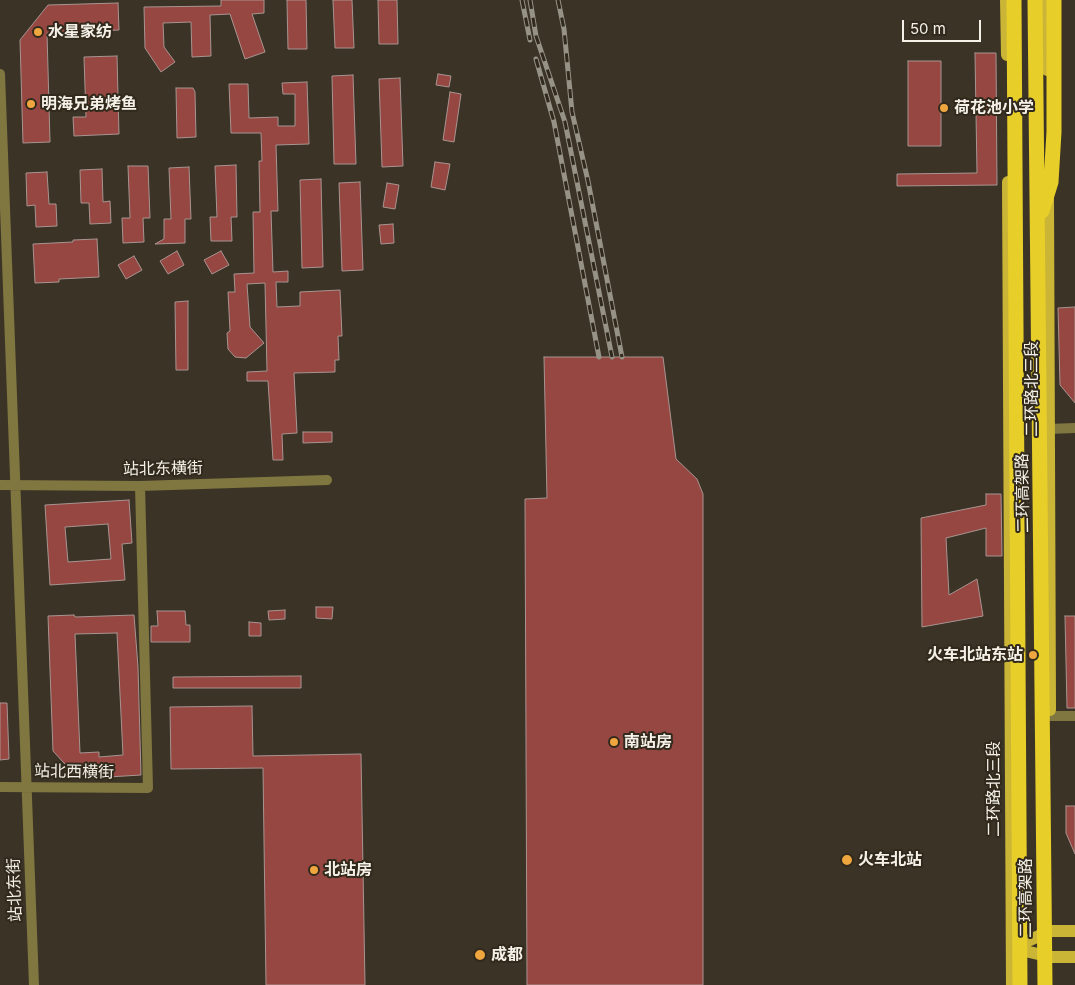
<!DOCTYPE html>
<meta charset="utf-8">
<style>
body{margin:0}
#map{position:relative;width:1075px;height:985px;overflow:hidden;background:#3b3426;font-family:Inter,sans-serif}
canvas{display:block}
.scale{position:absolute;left:902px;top:20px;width:79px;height:22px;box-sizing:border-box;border:2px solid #f5f1e8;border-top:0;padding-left:6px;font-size:15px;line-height:18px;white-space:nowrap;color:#f5f1e8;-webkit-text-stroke:4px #312a1c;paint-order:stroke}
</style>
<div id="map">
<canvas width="1075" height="985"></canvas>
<div class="scale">50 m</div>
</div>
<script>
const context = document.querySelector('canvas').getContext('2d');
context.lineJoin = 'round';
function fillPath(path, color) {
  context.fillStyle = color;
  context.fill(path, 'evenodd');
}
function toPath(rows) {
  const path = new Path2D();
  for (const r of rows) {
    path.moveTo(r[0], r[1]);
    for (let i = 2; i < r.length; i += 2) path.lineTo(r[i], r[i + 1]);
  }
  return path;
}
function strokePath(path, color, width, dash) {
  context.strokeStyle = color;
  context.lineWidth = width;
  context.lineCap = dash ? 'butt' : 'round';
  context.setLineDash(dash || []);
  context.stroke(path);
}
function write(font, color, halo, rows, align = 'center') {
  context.font = font + ' Inter,"Noto Sans SC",sans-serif';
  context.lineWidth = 4;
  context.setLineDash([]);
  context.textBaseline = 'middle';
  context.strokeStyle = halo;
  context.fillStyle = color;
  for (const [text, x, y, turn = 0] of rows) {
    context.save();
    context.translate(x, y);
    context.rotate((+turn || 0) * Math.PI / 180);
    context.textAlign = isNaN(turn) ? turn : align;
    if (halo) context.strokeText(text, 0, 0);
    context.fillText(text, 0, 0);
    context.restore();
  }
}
const building = toPath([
 [221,0,264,0,264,13,252,14,265,52,245,59,230,14,210,15,211,56,192,57,191,22,163,23,164,47,175,62,161,72,145,48,144,7,221,6,221,0],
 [287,0,306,0,307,49,288,49,287,0],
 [333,0,352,0,354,48,335,48,333,0],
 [378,0,397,0,398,44,379,44,378,0],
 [118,3,119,30,47,33,50,142,23,143,20,40,48,5,118,3],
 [975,53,996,53,997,185,897,186,897,174,977,173,975,53],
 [117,56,119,134,74,136,73,117,86,117,84,57,117,56],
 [908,61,941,61,941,146,908,146,908,61],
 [438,74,451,76,449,87,436,85,438,74],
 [353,75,356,164,334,164,332,76,353,75],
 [400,78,403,166,382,167,379,79,400,78],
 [307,82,309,144,276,145,278,211,271,211,273,272,288,271,288,282,276,282,277,307,300,306,300,292,340,290,342,336,338,336,339,360,335,360,335,372,294,373,297,433,282,434,283,460,273,460,268,381,247,381,247,372,267,371,265,283,247,284,250,327,264,343,246,358,235,357,228,349,227,333,230,331,228,292,235,292,234,274,254,273,253,212,260,212,259,161,262,161,261,133,231,133,229,84,248,84,249,118,278,117,278,126,295,126,295,94,283,94,282,83,307,82],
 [176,88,193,88,195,92,196,137,177,138,176,88],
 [450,92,461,94,454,142,443,140,450,92],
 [435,162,450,164,445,190,431,187,435,162],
 [236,165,237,217,231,217,232,241,211,241,210,217,217,217,215,166,236,165],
 [128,166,148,166,150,218,143,218,144,242,123,243,122,218,130,218,128,166],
 [189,167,191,219,185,219,185,243,155,244,164,239,164,219,171,219,169,168,189,167],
 [102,169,103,202,110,201,111,223,90,224,89,203,81,203,80,170,102,169],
 [47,172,49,204,56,204,57,226,36,227,35,205,27,206,26,173,47,172],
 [321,179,323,267,302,268,300,180,321,179],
 [360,182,363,270,342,271,339,183,360,182],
 [387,183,399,185,395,209,383,207,387,183],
 [393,224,394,243,381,244,379,225,393,224],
 [97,239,99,277,59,279,59,282,35,283,33,244,73,242,73,240,97,239],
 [177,251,184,265,168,274,160,261,177,251],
 [221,251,229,265,212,274,204,260,221,251],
 [134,256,142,270,126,279,118,265,134,256],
 [188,301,188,370,176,370,175,302,188,301],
 [1075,307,1075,403,1060,385,1058,308,1075,307],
 [544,357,663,357,676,459,697,479,703,494,703,985,527,985,525,499,547,498,544,357],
 [303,432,332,432,332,442,303,443,303,432],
 [986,494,1001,494,1002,556,986,556,986,528,946,538,949,595,977,579,983,616,922,627,921,518,986,505,986,494],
 [129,500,132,543,122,544,125,580,50,585,45,505,129,500],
 [108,524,111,559,68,562,65,527,108,524],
 [316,607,333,607,332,619,316,618,316,607],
 [285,610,285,619,269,620,268,611,285,610],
 [157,611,185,611,186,625,190,625,190,642,151,642,151,626,158,626,157,611],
 [74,615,75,617,134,615,138,667,141,775,108,777,107,774,75,775,53,751,48,616,74,615],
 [117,633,123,755,99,757,99,752,80,753,75,634,117,633],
 [1065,616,1075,616,1075,708,1067,708,1065,616],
 [249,622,261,623,261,636,249,636,249,622],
 [301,676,301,688,173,688,173,677,301,676],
 [0,703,7,703,9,759,0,760,0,703],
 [252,706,253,756,361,754,365,985,266,985,263,768,171,769,170,707,252,706],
 [1066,806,1075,806,1075,854,1066,833,1066,806]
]);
const minor = toPath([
 [0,74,34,985],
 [1048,429,1075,428],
 [0,485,140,486,327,480],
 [1050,716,1075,716],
 [0,787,148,788,140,486]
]);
const major = toPath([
 [1006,0,1007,55],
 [1045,0,1047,70],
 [1008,182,1012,985],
 [1048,198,1050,710],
 [1012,948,1050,931,1075,931],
 [1012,948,1051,957,1075,957]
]);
const rail = toPath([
 [522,0,530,40],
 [530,0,536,36,565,122,612,357],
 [558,0,564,29,572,112,588,181,622,357],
 [536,59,554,122,599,357]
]);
const highwayBridge = toPath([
 [1014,0,1020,985],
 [1035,0,1045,985],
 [1042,211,1051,182,1054,132,1054,0]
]);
const markers = [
 [38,32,5,"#f0a63f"],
 [31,104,5,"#f0a63f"],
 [944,108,5,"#f0a63f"],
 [1033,655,5,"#f0a63f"],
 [614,742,5,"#f0a63f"],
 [847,860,6,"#f0a63f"],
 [314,870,5,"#f0a63f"],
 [480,955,6,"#f0a63f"]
];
const poiNames = [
 ["水星家纺",48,32],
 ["明海兄弟烤鱼",41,104],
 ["荷花池小学",954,108],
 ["火车北站东站",1023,655,"right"],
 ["南站房",624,742],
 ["火车北站",858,860],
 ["北站房",324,870],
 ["成都",491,955]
];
const streetNames = [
 ["二环路北三段",1032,389,-90],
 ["站北东横街",163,469,-1],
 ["二环高架路",1023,493,-91],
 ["站北西横街",74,772,1],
 ["二环路北三段",994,789,-90],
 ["站北东街",15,890,-92],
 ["二环高架路",1026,898,-90]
];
fillPath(building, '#964741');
strokePath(building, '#a99491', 1);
strokePath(minor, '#807640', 10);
strokePath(major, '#cbb536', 12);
strokePath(rail, '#979286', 5);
strokePath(rail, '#312a1c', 3, [9]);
strokePath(highwayBridge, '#e8ce29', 15);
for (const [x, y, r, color] of markers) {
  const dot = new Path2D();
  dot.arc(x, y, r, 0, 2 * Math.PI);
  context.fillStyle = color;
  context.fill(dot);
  strokePath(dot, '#312a1c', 2);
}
write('bold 16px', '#f5f1e8', '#312a1c', poiNames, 'left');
write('16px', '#f5f1e8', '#312a1c', streetNames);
</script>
